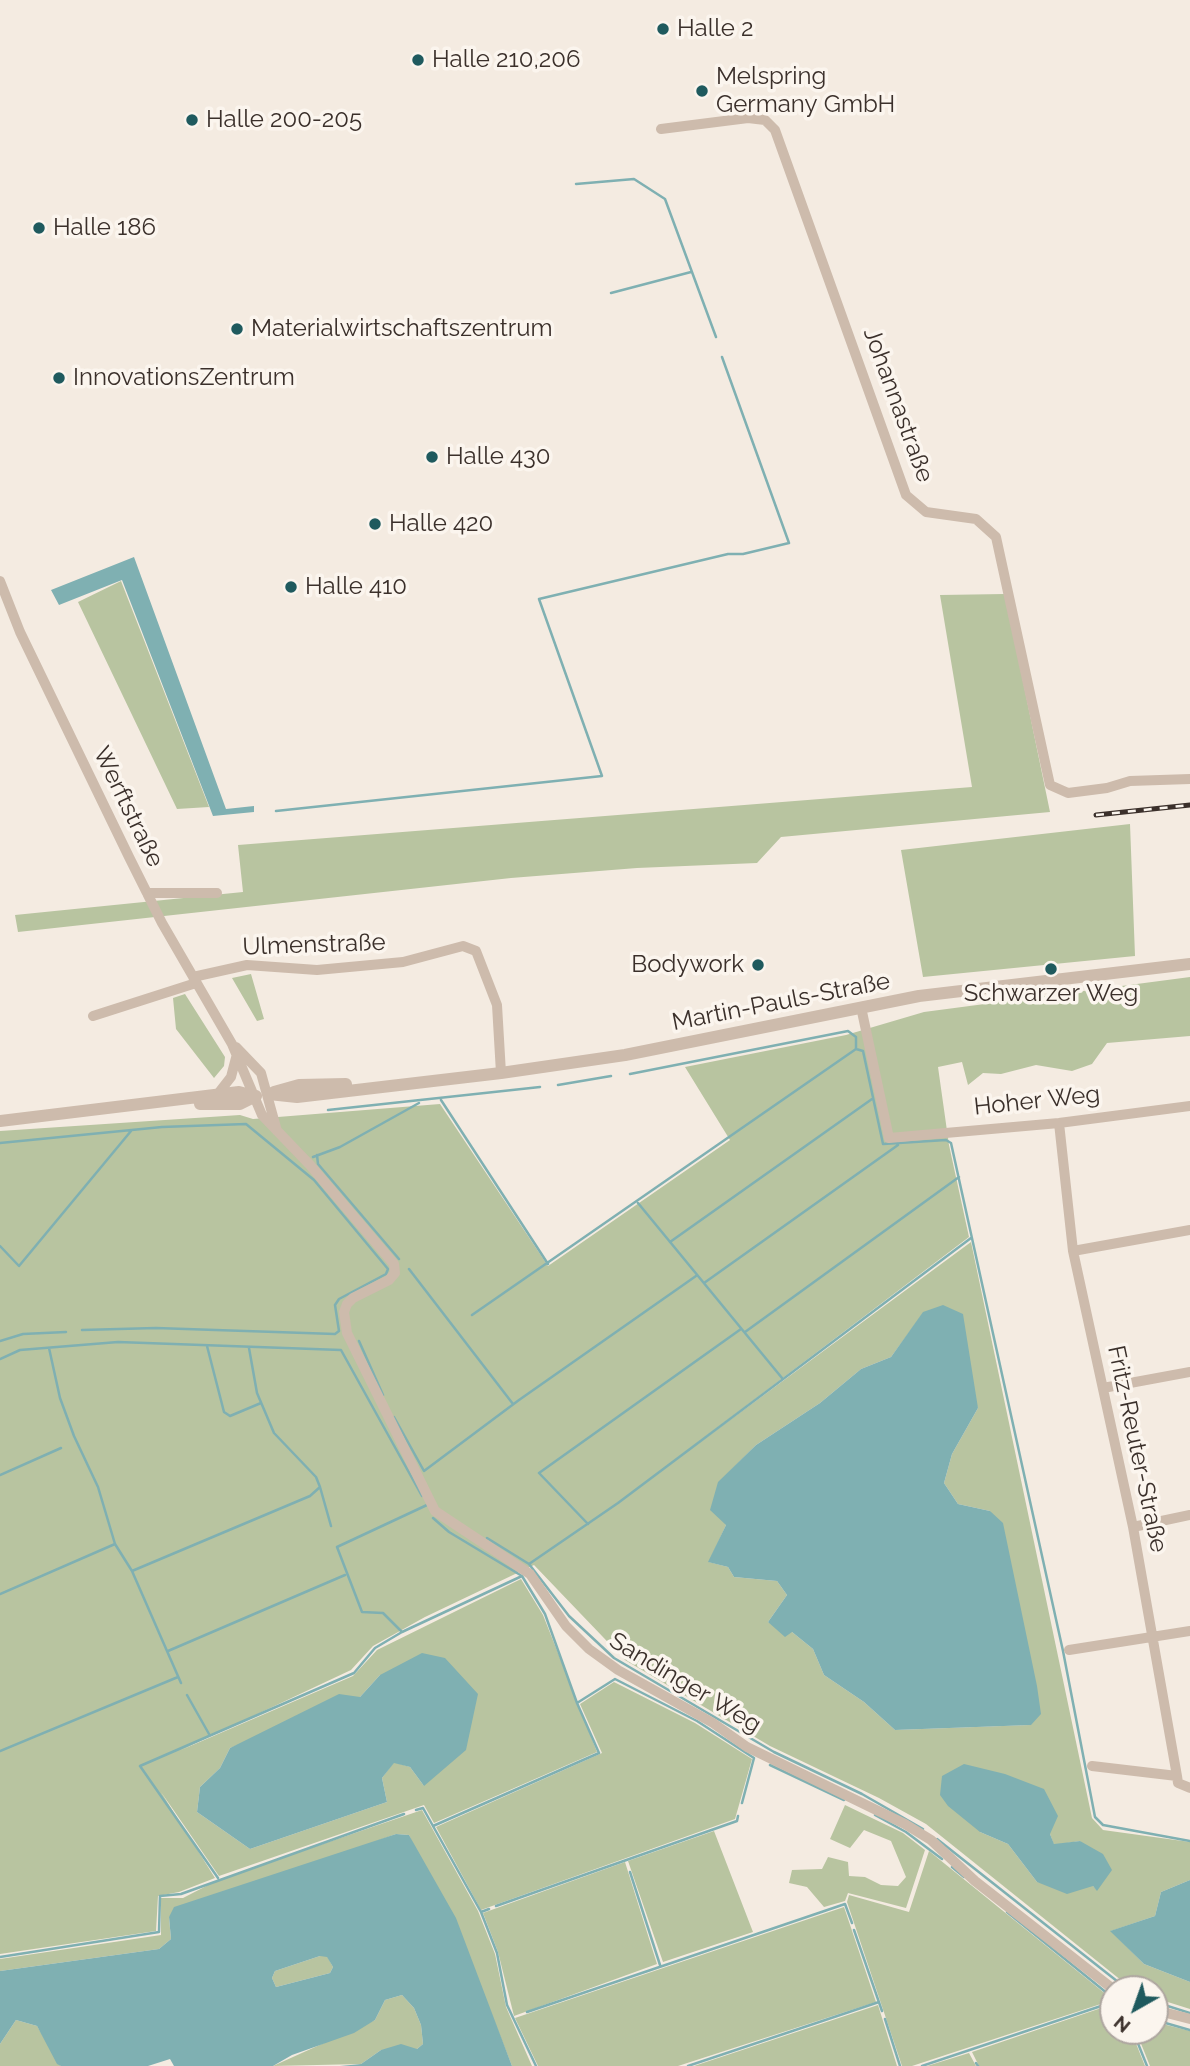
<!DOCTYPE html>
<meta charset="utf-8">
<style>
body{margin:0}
#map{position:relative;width:1190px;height:2066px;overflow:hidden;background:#f4ebe1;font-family:Raleway,sans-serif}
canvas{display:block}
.north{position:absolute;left:1099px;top:1975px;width:70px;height:70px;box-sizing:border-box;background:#fbf5ee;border:2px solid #aea6a0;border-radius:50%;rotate:220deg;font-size:19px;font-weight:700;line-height:28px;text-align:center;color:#3b302b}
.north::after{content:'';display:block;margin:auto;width:24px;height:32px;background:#1f5a5e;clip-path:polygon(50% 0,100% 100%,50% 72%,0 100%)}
</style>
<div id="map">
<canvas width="1190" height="2066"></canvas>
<div class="north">N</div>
</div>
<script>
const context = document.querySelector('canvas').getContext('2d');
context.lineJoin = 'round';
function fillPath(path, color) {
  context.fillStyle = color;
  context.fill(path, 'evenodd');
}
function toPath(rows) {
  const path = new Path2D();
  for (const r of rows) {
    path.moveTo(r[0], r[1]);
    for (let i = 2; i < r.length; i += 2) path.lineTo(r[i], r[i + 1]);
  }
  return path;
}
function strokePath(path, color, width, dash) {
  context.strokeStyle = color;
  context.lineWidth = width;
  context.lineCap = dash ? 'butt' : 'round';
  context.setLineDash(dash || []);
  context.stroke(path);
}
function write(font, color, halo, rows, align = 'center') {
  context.font = font + ' Raleway,sans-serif';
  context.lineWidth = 7;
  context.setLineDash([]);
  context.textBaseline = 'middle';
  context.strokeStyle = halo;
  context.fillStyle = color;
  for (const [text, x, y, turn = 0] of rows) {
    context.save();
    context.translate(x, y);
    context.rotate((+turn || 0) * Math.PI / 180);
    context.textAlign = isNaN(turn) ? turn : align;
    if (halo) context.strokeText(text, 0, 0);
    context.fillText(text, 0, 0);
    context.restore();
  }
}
const green = toPath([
 [121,581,209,807,177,809,78,602],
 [1005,594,1050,812,781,837,757,863,637,868,511,878,18,932,15,915,243,892,238,845,972,787,940,595],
 [1130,824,1135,956,923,977,901,850],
 [251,974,264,1019,257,1021,232,978],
 [1190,977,1190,1036,1107,1043,1092,1064,1072,1071,1036,1065,1001,1074,983,1073,968,1085,962,1062,938,1067,949,1145,969,1237,619,1502,971,1242,1092,1818,1103,1830,1190,1842,1190,1880,1161,1892,1155,1916,1111,1931,1144,1964,1190,1982,1190,2009,1155,1998,1155,1989,1132,1989,926,1824,879,1798,770,1746,625,1660,534,1565,425,1617,373,1646,351,1670,181,1750,353,1676,377,1650,521,1579,543,1615,597,1752,434,1823,424,1805,219,1876,161,1792,215,1878,179,1892,158,1896,156,1931,0,1954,0,1131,240,1115,253,1119,440,1104,548,1266,730,1140,685,1067,846,1035,924,1012],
 [924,1312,978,1408,952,1454,944,1483,958,1504,990,1511,1030,1725,895,1730,864,1702,824,1675,813,1649,792,1632,768,1622,787,1595,777,1581,734,1577,728,1567,709,1562,726,1525,718,1483,756,1445,820,1403,861,1369,891,1357],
 [380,1675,424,1786,410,1767,394,1762,382,1778,387,1802,250,1849,197,1812,200,1787,220,1768,230,1748,360,1697],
 [980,1832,1050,1834,1054,1845,1080,1841,1097,1890,1093,1886,1037,1882,1008,1844],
 [185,994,225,1057,224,1066,214,1078,176,1029,173,998],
 [614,1682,695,1723,752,1759,735,1819,481,1910,436,1827,602,1753,580,1704],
 [845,1805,903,1833,925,1850,906,1908,848,1893,845,1901,824,1907,807,1887,789,1883,792,1870,822,1869,828,1857,848,1862,849,1876,865,1877,881,1885,898,1886,906,1877,891,1841,864,1830,850,1848,830,1839],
 [422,1810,478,1911,495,1954,506,2007,532,2066,512,2066,491,2013,409,1835,396,1834,169,1917,171,1939,159,1949,0,1971,0,1959,161,1935,161,1898,183,1898,218,1880],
 [714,1831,753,1932,663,1962,628,1861],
 [929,1851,1113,2000,912,2066,902,2066,847,1902,849,1895,909,1912],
 [625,1862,657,1964,514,2016,498,1952,483,1913],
 [844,1907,876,2002,678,2066,538,2066,515,2018],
 [320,1956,327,1956,333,1967,330,1973,276,1987,272,1978,275,1971],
 [402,1995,414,2008,421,2025,423,2044,417,2049,381,2050,361,2064,273,2066,375,2020,385,2000],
 [1113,2004,1113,2031,1131,2031,1145,2066,979,2066,972,2052],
 [878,2005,897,2066,694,2066],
 [16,2020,37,2026,61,2066,0,2066,0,2044],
 [1155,2022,1190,2031,1190,2066,1150,2066,1136,2031,1155,2031],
 [969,2053,976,2066,927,2066]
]);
const water = toPath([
 [134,557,226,809,254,806,254,812,213,816,122,580,59,605,51,590],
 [943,1305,963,1314,978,1408,952,1454,944,1483,958,1504,990,1511,1003,1523,1037,1686,1041,1714,1031,1725,895,1730,864,1702,824,1675,813,1649,792,1632,785,1637,768,1622,787,1595,777,1581,734,1577,728,1567,708,1562,726,1525,710,1510,718,1482,756,1445,820,1403,861,1369,891,1357,923,1312],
 [422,1653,445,1658,478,1694,466,1750,424,1786,410,1767,394,1763,382,1778,387,1802,250,1849,197,1812,200,1787,220,1768,230,1748,339,1694,360,1697,380,1675],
 [964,1764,1005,1774,1044,1789,1058,1816,1050,1834,1054,1844,1080,1841,1103,1854,1112,1870,1097,1891,1093,1886,1067,1894,1037,1882,1008,1844,980,1832,948,1806,940,1795,942,1776],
 [396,1834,409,1835,456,1918,512,2066,340,2066,361,2064,381,2050,401,2044,417,2049,423,2044,421,2025,414,2008,402,1995,385,2000,375,2020,354,2033,292,2055,273,2066,174,2066,170,2059,148,2066,61,2066,57,2064,37,2026,16,2020,0,2044,0,1971,159,1949,171,1939,169,1917,174,1907],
 [320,1956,327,1957,333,1967,330,1973,276,1987,272,1978,275,1971],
 [1190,1880,1190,1982,1144,1964,1110,1931,1155,1916,1161,1892]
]);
const stream = toPath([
 [576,184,634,179,665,199,716,337],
 [611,293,691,272],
 [276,811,602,776,539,599,728,554,743,554,789,543,722,357],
 [856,1049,863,1051,883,1144,946,1140,951,1143,1063,1651,1095,1817,1103,1825,1190,1841],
 [558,1085,611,1076],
 [441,1100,548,1264],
 [328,1110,540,1087],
 [0,1143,162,1127,246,1124,314,1180,388,1269,386,1274,339,1299,335,1305,339,1331,335,1334,156,1328,82,1330],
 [317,1155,318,1164,399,1259],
 [313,1157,340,1147,419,1103],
 [638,1203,782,1378],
 [670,1242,872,1099],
 [0,1246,19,1266,131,1131],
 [409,1269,513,1404],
 [704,1283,898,1145],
 [472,1315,856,1049,856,1037,848,1031,630,1074],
 [745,1332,959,1177],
 [0,1341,23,1334,66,1332],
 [359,1341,383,1395],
 [207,1346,224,1412,230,1416,261,1403],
 [49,1348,60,1398,74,1436,98,1487,115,1544,132,1571,181,1683],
 [0,1359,20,1350,118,1342,341,1350,422,1496],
 [394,1417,424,1471,519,1400,696,1276],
 [0,1475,61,1448],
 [320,1487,331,1526],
 [433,1518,449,1532,522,1576,545,1614,577,1703],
 [588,1524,539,1473,741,1329],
 [487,1538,529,1564,569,1616,614,1658,774,1752,862,1794,923,1829],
 [529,1564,618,1503,971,1238],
 [132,1571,310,1496,320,1487,316,1477,274,1433,257,1393,249,1348],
 [0,1594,115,1544],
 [402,1632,383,1613,362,1612,337,1547,427,1505],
 [168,1651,345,1575],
 [187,1695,209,1734],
 [0,1751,178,1677],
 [770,1765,844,1800],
 [416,1810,423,1808,433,1826],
 [875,1815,906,1832,942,1859],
 [937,1839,1127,1989],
 [952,1867,964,1877],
 [630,1872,660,1965],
 [218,1878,140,1766,354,1673,375,1648,402,1632,522,1576],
 [496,1906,737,1821,738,1816],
 [481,1912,489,1909],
 [1007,1912,1113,1998],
 [854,1930,882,2011],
 [0,1957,159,1932,160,1896,181,1894,404,1814],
 [1155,2002,1190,2013],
 [527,2012,845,1904,852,1923],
 [885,2019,900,2066],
 [1162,2022,1190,2030],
 [1133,2031,1147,2066],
 [976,2063,978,2066],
 [536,2066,507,2005,497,1953,481,1912,433,1826,599,1753,577,1703,615,1679,697,1721,754,1758,742,1803],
 [688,2066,879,2002],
 [922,2066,1113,2002]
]);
const minor = toPath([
 [661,129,748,118,765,120,775,130,906,495,926,512,976,519,996,537,1050,785,1068,793,1107,788,1130,781,1190,779],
 [0,581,20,632,129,857,162,923,232,1044,262,1115,310,1165,394,1264,395,1273,389,1280,353,1298,347,1304,344,1312,347,1333,435,1511,530,1574,566,1626,589,1649,618,1670,713,1723,747,1747,905,1824,931,1840,975,1881,1113,1989],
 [147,893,217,893],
 [193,977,247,965,317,970,403,962,463,946,476,951,497,1005,501,1073],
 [861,1007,889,1138,1059,1123,1190,1106],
 [93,1016,196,983],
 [236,1047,261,1073,277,1131],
 [217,1095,231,1077,237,1054],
 [1059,1123,1073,1251,1133,1527,1177,1776,1178,1783,1190,1788],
 [1073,1251,1190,1230],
 [1103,1388,1190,1372],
 [1133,1527,1190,1515],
 [1069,1650,1190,1631],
 [1092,1766,1177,1776],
 [1155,2010,1190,2019]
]);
const tertiary = toPath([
 [274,1092,299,1085,346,1084],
 [269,1094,297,1097,501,1073,625,1055,919,996,1190,964],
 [200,1104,240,1104,256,1096],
 [0,1121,239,1092,254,1096]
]);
const rail = toPath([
 [1096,815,1190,805]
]);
const markers = [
 [663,29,7,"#1f5a5e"],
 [418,60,7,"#1f5a5e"],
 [702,91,7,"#1f5a5e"],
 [192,120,7,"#1f5a5e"],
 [39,228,7,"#1f5a5e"],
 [237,329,7,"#1f5a5e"],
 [59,378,7,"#1f5a5e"],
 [432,457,7,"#1f5a5e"],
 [375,524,7,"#1f5a5e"],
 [291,587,7,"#1f5a5e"],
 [758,965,7,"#1f5a5e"],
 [1051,969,7,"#1f5a5e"]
];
const poiNames = [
 ["Halle 2",677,29],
 ["Halle 210,206",432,60],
 ["Melspring",716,77],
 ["Germany GmbH",716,105],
 ["Halle 200-205",206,120],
 ["Halle 186",53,228],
 ["Materialwirtschaftszentrum",251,329],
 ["InnovationsZentrum",73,378],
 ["Halle 430",446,457],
 ["Halle 420",389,524],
 ["Halle 410",305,587],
 ["Bodywork",744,965,"right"],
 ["Schwarzer Weg",1051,994,"center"]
];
const streetNames = [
 ["Johannastraße",898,405,70],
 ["Werftstraße",128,807,64],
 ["Ulmenstraße",314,945,-2],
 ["Martin-Pauls-Straße",781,1002,-11],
 ["Hoher Weg",1037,1101,-6],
 ["Fritz-Reuter-Straße",1137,1449,78],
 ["Sandinger Weg",685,1683,31]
];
fillPath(green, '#b8c4a0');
fillPath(water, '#7fb0b2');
strokePath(stream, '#7fb0b2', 2.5);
strokePath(minor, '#cdbbac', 10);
strokePath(tertiary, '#cdbbac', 12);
strokePath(rail, '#3b302b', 5);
strokePath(rail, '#fbf5ee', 2.5, [8]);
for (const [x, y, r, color] of markers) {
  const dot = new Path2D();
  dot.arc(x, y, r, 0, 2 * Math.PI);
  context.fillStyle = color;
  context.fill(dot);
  strokePath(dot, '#fbf5ee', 2.5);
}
write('24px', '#3b302b', '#fbf5ee', poiNames, 'left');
write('24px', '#3b302b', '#fbf5ee', streetNames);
</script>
